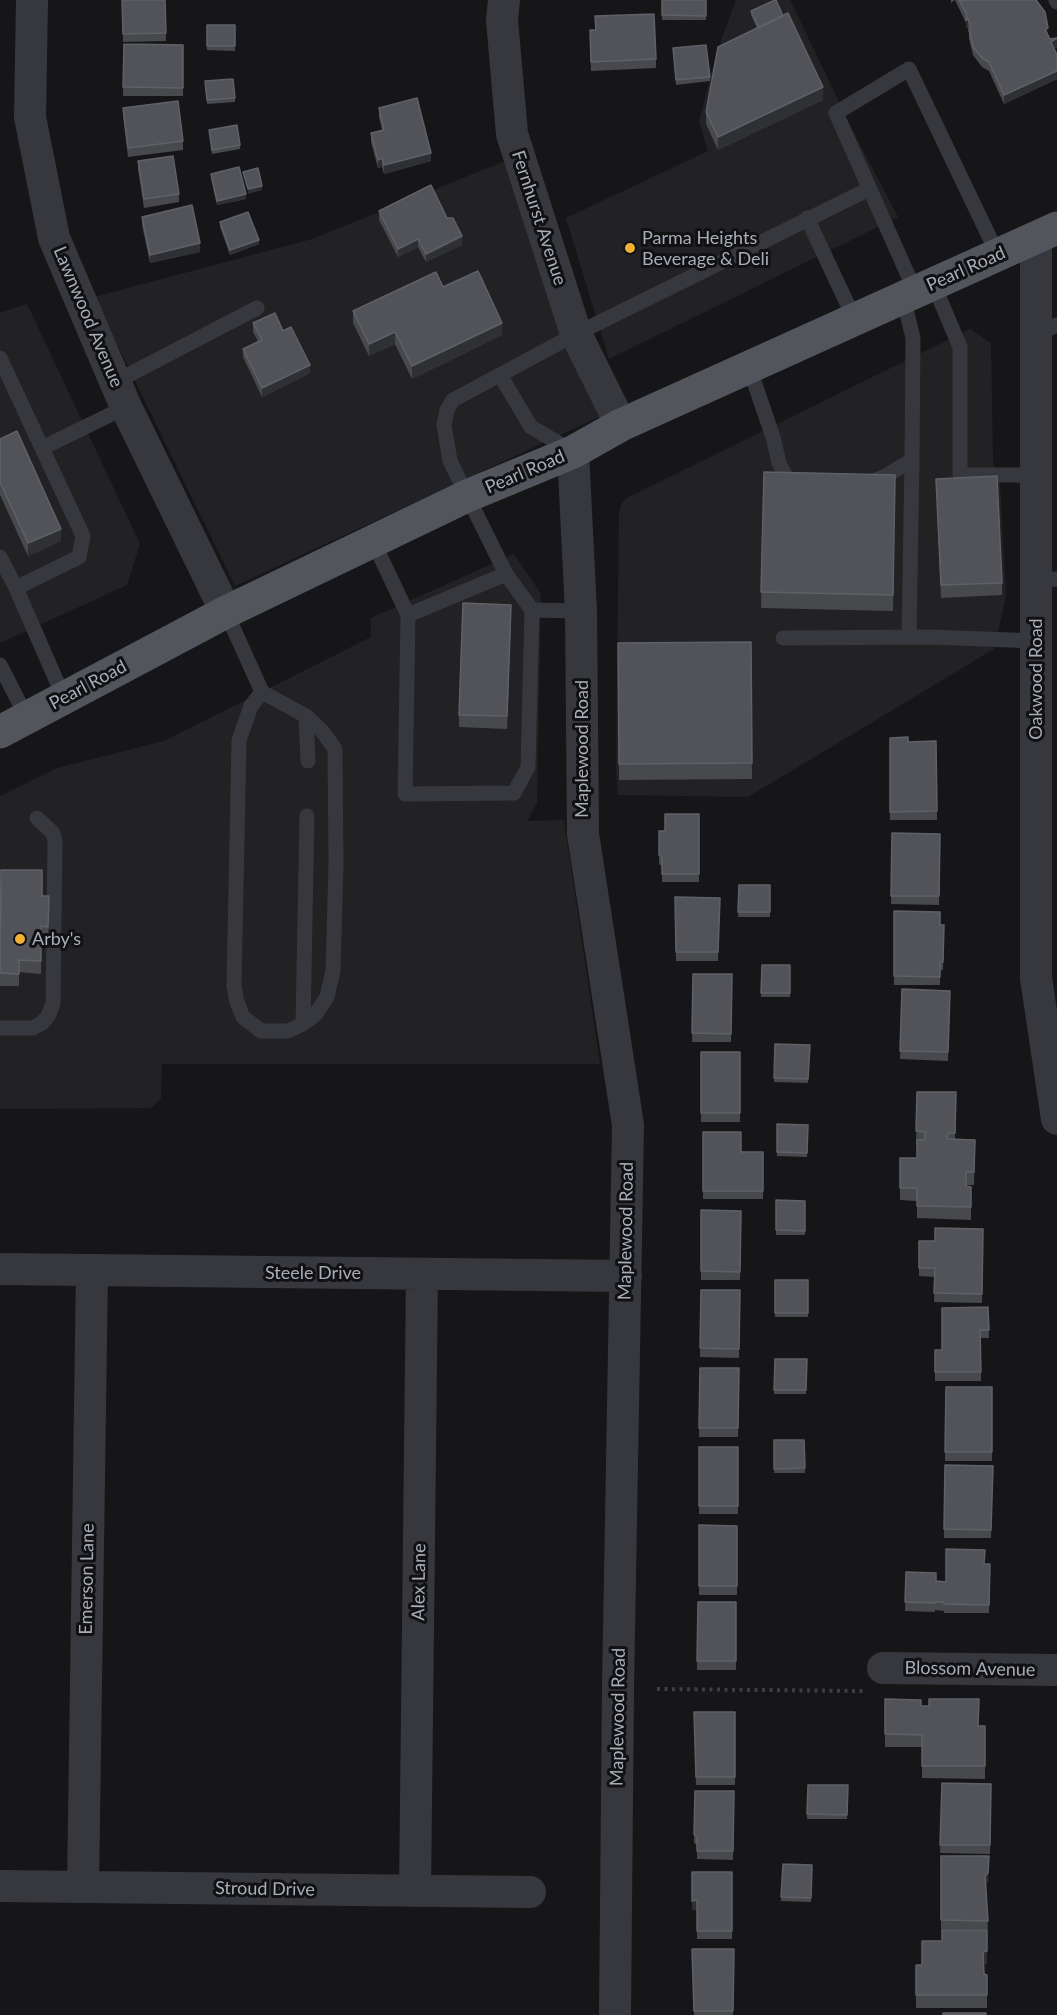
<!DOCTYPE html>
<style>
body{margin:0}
canvas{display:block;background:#161618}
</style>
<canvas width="1057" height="2015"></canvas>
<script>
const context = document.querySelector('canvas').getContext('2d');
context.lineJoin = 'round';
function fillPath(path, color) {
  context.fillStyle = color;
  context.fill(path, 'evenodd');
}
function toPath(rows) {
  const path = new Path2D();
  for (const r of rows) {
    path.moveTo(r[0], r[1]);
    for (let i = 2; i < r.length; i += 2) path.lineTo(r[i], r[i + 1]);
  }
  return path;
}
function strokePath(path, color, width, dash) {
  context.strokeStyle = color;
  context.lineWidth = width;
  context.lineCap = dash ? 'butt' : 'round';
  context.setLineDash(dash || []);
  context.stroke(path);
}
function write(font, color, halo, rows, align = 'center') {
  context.font = font + ' Lato,sans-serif';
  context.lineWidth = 6;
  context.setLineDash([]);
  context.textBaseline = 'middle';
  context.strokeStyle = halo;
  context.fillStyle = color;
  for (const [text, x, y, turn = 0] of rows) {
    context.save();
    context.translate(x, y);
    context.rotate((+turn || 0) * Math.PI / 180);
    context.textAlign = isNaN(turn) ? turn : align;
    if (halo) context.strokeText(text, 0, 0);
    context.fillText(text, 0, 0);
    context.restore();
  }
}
const built = toPath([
 [736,0,790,0,856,137,898,217,609,359,566,218,708,151,699,122,717,52],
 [505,161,557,328,599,417,235,586,94,297,312,239],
 [27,304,140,544,127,585,0,643,0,313],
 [970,329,991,343,993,462,1000,483,1006,596,994,649,748,797,618,795,616,770,619,513,622,502,627,498],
 [514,554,541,594,537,803,527,821,564,820,600,1064,162,1064,161,1098,151,1108,0,1109,0,796,57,768,164,741,371,637,371,618]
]);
const path = toPath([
 [657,1689,863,1691]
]);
const lane = toPath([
 [1056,0,1057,2],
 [807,218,854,318],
 [933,283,960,347,960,475,1036,475],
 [915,291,836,113,909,69,998,255],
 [1036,334,1057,325],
 [0,358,42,448],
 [749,367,773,437,779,463,786,477,800,484],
 [500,375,531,427,572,451],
 [115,382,257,308],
 [870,482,886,476,912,460,913,338,903,297],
 [373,541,408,615,405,794,514,793,528,767,532,610,506,574,450,461,444,425,447,410,453,400,576,334,869,189],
 [0,557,16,588],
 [1036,580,1057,579],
 [532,610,581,611],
 [226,612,262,692,306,716,322,731,335,749,336,864,333,971,327,997,315,1015,303,1024,288,1031,261,1031,243,1017,237,1002,234,986,239,740,251,706,262,692],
 [408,615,506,574],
 [909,637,912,460],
 [783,638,931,637,1036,641],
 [0,665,27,718],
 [64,698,16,588,79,557,83,536,42,448,126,407],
 [306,716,308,761],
 [303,1024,307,816],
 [0,1028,33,1028,42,1023,48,1016,53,1004,55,841,53,833,37,818]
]);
const street = toPath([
 [32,0,30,117,54,238,126,407,226,612],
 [504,0,502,20,512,134,576,334,621,425],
 [1036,238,1036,978,1057,1119],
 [573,452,581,611,583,834,628,1125,618,1688,615,2015],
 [0,1269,626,1276],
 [883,1668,1057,1670],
 [0,1886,530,1892],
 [83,1887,92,1271],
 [415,1891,422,1274]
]);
const primary = toPath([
 [0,732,226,612,467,496,573,452,621,425,1057,228]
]);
const wall = toPath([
 [122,0,165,0,166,41,123,42],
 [662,0,706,0,706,20,662,20],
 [951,0,1036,0,1050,39,1057,38,1057,47,1054,49,1057,55,1057,79,1004,104,989,71,982,67,973,55,969,39,969,30,968,28,966,28,966,23,955,0,951,3],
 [751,11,823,100,718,150,706,124,706,112,757,28,751,15],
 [595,16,656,59,656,68,591,71,590,39,595,30],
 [207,25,235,25,235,51,207,50],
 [124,44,183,45,183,96,123,96],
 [673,48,710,77,710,81,676,85],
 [205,85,235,98,235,102,207,104],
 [123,108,183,141,183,150,128,157,123,116],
 [379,108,431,161,384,174,382,167,378,168,371,142,371,133,382,130,379,117],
 [209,130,240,145,240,149,212,154],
 [138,161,179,194,179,202,144,208,138,169],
 [211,174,246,199,217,205,211,178],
 [379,211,447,218,462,245,426,262,418,247,398,257,379,220],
 [142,217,200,252,150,263,142,225],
 [220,222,259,244,230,255,220,227],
 [443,287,502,335,412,379,395,344,369,356,353,323,353,311],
 [253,323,310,373,262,397,243,357,243,349,258,341,253,332],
 [0,439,61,541,28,556,0,495],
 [764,472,895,475,893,611,761,608],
 [936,479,1002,583,1002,595,941,598],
 [511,617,507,729,459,727,459,715],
 [751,642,752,779,619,780,618,643],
 [890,738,908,742,936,741,937,820,890,820],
 [699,814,699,882,662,882,662,866,659,864,659,831,665,831],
 [892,833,940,834,939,905,891,904],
 [739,885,770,885,770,917,738,917],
 [0,893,49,896,48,939,41,939,41,974,19,972,19,986,0,986],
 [675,897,720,898,718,961,676,961],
 [894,911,940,925,944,925,943,970,940,970,940,985,894,985],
 [762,965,790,965,790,997,761,997],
 [693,974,732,974,731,1042,692,1042],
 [902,989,950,991,948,1061,900,1059],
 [775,1044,810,1045,808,1083,774,1082],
 [701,1052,740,1052,740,1122,701,1122],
 [917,1092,956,1092,955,1140,975,1140,974,1185,966,1185,966,1186,971,1187,971,1220,917,1218,917,1201,900,1200,900,1188,917,1158,917,1144,916,1144],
 [777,1124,808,1125,807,1157,777,1156],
 [703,1132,741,1152,763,1152,763,1199,703,1199],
 [776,1200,805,1201,805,1235,776,1235],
 [701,1210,741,1211,740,1280,701,1280],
 [983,1229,982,1303,934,1302,935,1277,919,1276,919,1241,935,1241],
 [775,1280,808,1280,808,1317,775,1317],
 [701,1290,740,1290,739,1358,700,1357],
 [988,1307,989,1338,981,1338,981,1381,935,1381,935,1350,942,1350],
 [775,1359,807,1359,806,1394,774,1394],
 [700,1368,739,1368,738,1437,699,1437],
 [946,1387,992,1387,992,1461,945,1461],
 [774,1440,804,1440,805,1473,774,1473],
 [699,1447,738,1447,738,1514,699,1514],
 [945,1465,993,1466,991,1538,944,1538],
 [699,1525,737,1526,737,1595,699,1595],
 [985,1564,990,1564,989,1613,944,1613,944,1611,935,1610,935,1612,905,1611,906,1572,936,1581,946,1582],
 [698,1602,736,1602,736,1670,697,1670],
 [885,1699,921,1706,978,1726,985,1726,985,1779,922,1778,922,1747,885,1747],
 [694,1712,735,1712,735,1785,696,1785],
 [942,1783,991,1784,990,1854,940,1853],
 [808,1785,848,1785,847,1819,807,1819],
 [734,1791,733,1860,697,1859,697,1845,694,1843,694,1834],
 [941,1856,988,1882,986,1884,988,1929,941,1929],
 [783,1864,812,1865,811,1902,781,1901],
 [732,1872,732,1939,697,1939,697,1909,692,1910],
 [692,1949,734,1949,733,2015,694,2015],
 [987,1963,984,1964,984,1974,987,1975,987,2008,916,2008,916,1965]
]);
const shadedWall = toPath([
 [968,19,968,28,966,28,966,20],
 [1057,38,1057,47,1051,51,1051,42],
 [1057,71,1057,79,1004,104,1004,95],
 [823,87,823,100,718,150,718,137],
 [431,153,431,161,384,174,384,165],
 [382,158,382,167,378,168,378,160],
 [262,186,262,190,248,194,248,189],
 [246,194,246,199,217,205,217,201],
 [462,236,462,245,426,262,426,254],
 [418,239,418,247,398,257,398,249],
 [259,240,259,244,230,255,230,250],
 [200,243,200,252,150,263,150,255],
 [502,323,502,335,412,379,412,366],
 [395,332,395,344,369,356,369,344],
 [310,365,310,373,262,397,262,388],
 [61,529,61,541,28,556,28,543],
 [989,1856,988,1882,985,1884,985,1876],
 [697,1900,697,1909,692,1910,692,1901],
 [987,1951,987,1963,983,1965,983,1952]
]);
const building = toPath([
 [122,0,165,0,166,33,123,34,122,0],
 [662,0,706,0,706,16,662,15,662,0],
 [775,0,776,0,783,16,759,28,751,11,775,0],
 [959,0,1036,0,1045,12,1048,28,1045,30,1050,39,1057,38,1051,42,1057,55,1057,71,1004,95,989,62,982,58,973,47,969,30,971,26,968,19,966,20,967,15,959,0],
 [788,13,823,87,718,137,706,112,718,47,788,13],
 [654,14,656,59,591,62,590,30,596,30,595,16,654,14],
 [207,25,235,25,235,46,207,46,207,25],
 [124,44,183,45,183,88,123,87,124,44],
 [706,45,710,77,676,80,673,48,706,45],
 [233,79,235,98,207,100,205,81,233,79],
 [417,98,431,153,384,165,382,158,378,160,371,133,384,130,379,108,417,98],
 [178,101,183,141,128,148,123,108,178,101],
 [237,125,240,145,212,150,209,130,237,125],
 [173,156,179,194,144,199,138,161,173,156],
 [239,167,246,194,217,201,211,174,239,167],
 [258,168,262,186,248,189,243,172,258,168],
 [431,185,447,218,453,218,462,236,426,254,418,239,398,249,379,211,431,185],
 [192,205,200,243,150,255,142,217,192,205],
 [248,212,259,240,230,250,220,222,248,212],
 [478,271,502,323,412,366,395,332,369,344,353,311,436,272,443,287,478,271],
 [275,313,283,331,291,327,310,365,262,388,243,349,262,340,253,323,275,313],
 [17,431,61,529,28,543,0,482,0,439,17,431],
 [764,472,895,475,893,595,761,592,764,472],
 [997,476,1002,583,941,585,936,479,997,476],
 [463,603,511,605,507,716,459,715,463,603],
 [751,642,752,763,619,764,618,643,751,642],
 [908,737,908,742,936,741,937,811,890,812,890,738,908,737],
 [665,814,699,814,699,874,662,874,662,857,659,855,659,831,665,831,665,814],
 [892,833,940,834,939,896,891,896,892,833],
 [1,870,42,870,42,896,49,896,48,927,41,926,41,961,19,960,19,974,0,973,1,870],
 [739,885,770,885,770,912,738,912,739,885],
 [675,897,720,898,718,952,676,952,675,897],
 [894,911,940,912,940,925,944,925,943,962,940,962,940,977,894,976,894,911],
 [762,965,790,965,790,993,761,993,762,965],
 [693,974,732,974,731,1034,692,1033,693,974],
 [902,989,950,991,948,1052,900,1051,902,989],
 [775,1044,810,1045,808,1079,774,1078,775,1044],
 [701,1052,740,1052,740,1113,701,1113,701,1052],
 [917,1092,956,1092,955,1133,948,1133,947,1139,975,1140,974,1172,966,1172,966,1186,971,1187,971,1207,917,1206,917,1188,900,1188,900,1158,917,1158,917,1140,925,1140,925,1132,916,1131,917,1092],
 [777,1124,808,1125,807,1153,777,1152,777,1124],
 [703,1132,741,1132,741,1152,763,1152,763,1191,703,1191,703,1132],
 [776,1200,805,1201,805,1231,776,1230,776,1200],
 [701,1210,741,1211,740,1272,701,1271,701,1210],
 [935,1228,983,1229,982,1294,934,1293,935,1268,919,1268,919,1241,935,1241,935,1228],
 [775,1280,808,1280,808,1313,775,1313,775,1280],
 [701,1290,740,1290,739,1349,700,1348,701,1290],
 [988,1307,989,1330,980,1330,981,1372,935,1372,935,1350,942,1350,942,1308,988,1307],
 [775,1359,807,1359,806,1390,774,1390,775,1359],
 [700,1368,739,1368,738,1428,699,1428,700,1368],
 [946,1387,992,1387,992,1452,945,1452,946,1387],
 [774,1440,804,1440,805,1468,774,1469,774,1440],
 [699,1447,738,1447,738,1506,699,1506,699,1447],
 [945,1465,993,1466,991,1530,944,1529,945,1465],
 [699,1525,737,1526,737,1586,699,1586,699,1525],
 [946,1549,985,1550,984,1564,990,1564,989,1605,944,1604,944,1602,935,1602,935,1603,905,1602,906,1572,936,1573,936,1581,946,1582,946,1549],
 [698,1602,736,1602,736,1661,697,1661,698,1602],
 [885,1699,921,1700,921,1706,929,1706,929,1699,979,1699,978,1726,985,1726,985,1766,922,1766,922,1735,885,1734,885,1699],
 [694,1712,735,1712,735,1777,696,1777,694,1712],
 [942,1783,991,1784,990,1845,940,1845,942,1783],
 [808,1785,848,1785,847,1815,807,1814,808,1785],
 [695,1791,734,1791,733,1851,697,1851,697,1837,694,1834,695,1791],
 [941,1856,989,1856,988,1873,985,1876,988,1921,941,1920,941,1856],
 [783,1864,812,1865,811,1898,781,1897,783,1864],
 [692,1872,732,1872,732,1931,697,1931,697,1900,692,1901,692,1872],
 [942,1930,987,1930,987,1951,983,1952,984,1974,987,1975,987,1995,916,1995,916,1965,922,1965,922,1941,942,1941,942,1930],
 [692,1949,734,1949,733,2011,694,2011,692,1949],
 [943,2013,986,2013,986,2015,943,2015,943,2013]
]);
const markers = [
 [630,248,6,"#f2b134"],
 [20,939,6,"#f2b134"]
];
const streetNames = [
 ["Fernhurst Avenue",539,218,72],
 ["Pearl Road",966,269,-24],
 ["Lawnwood Avenue",88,317,67],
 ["Pearl Road",525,472,-23],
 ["Oakwood Road",1036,679,-90],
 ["Pearl Road",88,685,-28],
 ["Maplewood Road",582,749,-90],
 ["Maplewood Road",626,1231,-89],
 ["Steele Drive",313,1273],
 ["Emerson Lane",87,1579,-89],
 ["Alex Lane",419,1582,-89],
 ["Blossom Avenue",970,1669,1],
 ["Maplewood Road",618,1717,-89],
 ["Stroud Drive",265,1889,1]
];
const poiNames = [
 ["Parma Heights",642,238],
 ["Beverage & Deli",642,259],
 ["Arby's",32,939]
];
fillPath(built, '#222225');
strokePath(path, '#3d3f44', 4, [3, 4.5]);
strokePath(lane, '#37383d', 15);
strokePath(street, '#37383d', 32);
strokePath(primary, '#53555c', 33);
fillPath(wall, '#47494d');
fillPath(shadedWall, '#2f3033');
fillPath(building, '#525359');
strokePath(building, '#5f6168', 1.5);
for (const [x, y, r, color] of markers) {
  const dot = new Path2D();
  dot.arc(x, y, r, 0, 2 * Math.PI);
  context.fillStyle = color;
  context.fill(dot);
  strokePath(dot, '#111113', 2);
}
write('18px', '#a8adb8', '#111113', streetNames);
write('18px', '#a8adb8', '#111113', poiNames, 'left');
</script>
